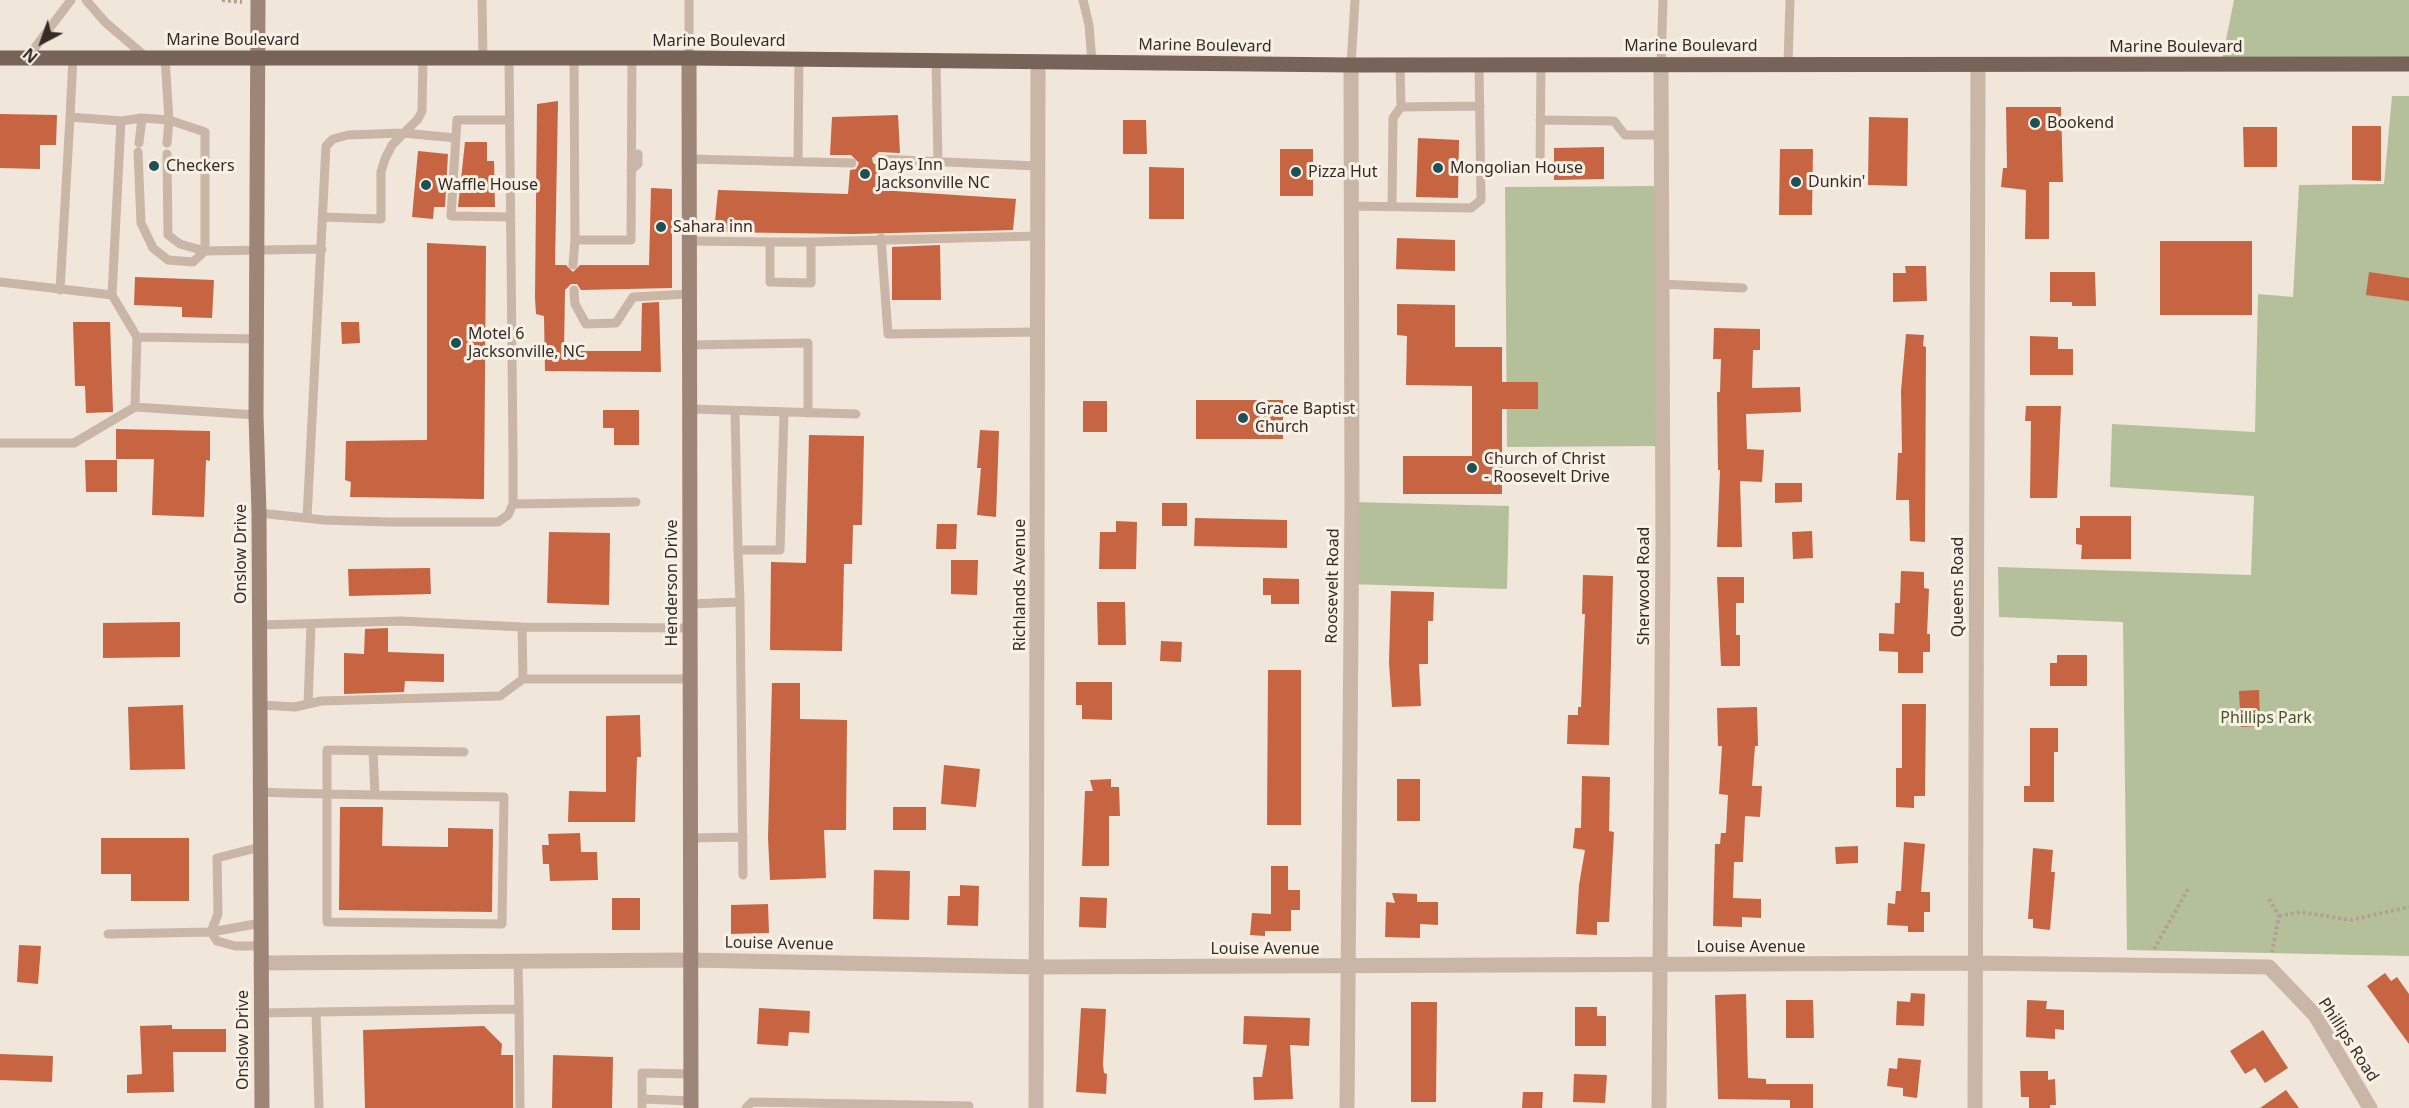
<!DOCTYPE html>
<style>
body{margin:0}
#map{position:relative;width:2409px;height:1108px;overflow:hidden;background:#f1e6da;font-family:"Noto Sans",sans-serif}
canvas{display:block}
.north{position:absolute;left:12px;top:12px;width:60px;height:60px;-webkit-text-stroke:4px #f9f1e6;paint-order:stroke;rotate:221deg;font-size:16px;font-weight:700;line-height:24px;text-align:center;color:#352b27}
.north::after{content:'';display:block;margin:auto;width:21px;height:27px;background:#352b27;clip-path:polygon(50% 0,100% 100%,50% 72%,0 100%)}
</style>
<div id="map">
<canvas width="2409" height="1108"></canvas>
<div class="north">N</div>
</div>
<script>
const context = document.querySelector('canvas').getContext('2d');
context.lineJoin = 'round';
function fillPath(path, color) {
  context.fillStyle = color;
  context.fill(path, 'evenodd');
}
function toPath(rows) {
  const path = new Path2D();
  for (const r of rows) {
    path.moveTo(r[0], r[1]);
    for (let i = 2; i < r.length; i += 2) path.lineTo(r[i], r[i + 1]);
  }
  return path;
}
function strokePath(path, color, width, dash) {
  context.strokeStyle = color;
  context.lineWidth = width;
  context.lineCap = dash ? 'butt' : 'round';
  context.setLineDash(dash || []);
  context.stroke(path);
}
function write(font, color, halo, rows, align = 'center') {
  context.font = font + ' "Noto Sans",sans-serif';
  context.lineWidth = 6;
  context.setLineDash([]);
  context.textBaseline = 'middle';
  context.strokeStyle = halo;
  context.fillStyle = color;
  for (const [text, x, y, turn = 0] of rows) {
    context.save();
    context.translate(x, y);
    context.rotate((+turn || 0) * Math.PI / 180);
    context.textAlign = isNaN(turn) ? turn : align;
    if (halo) context.strokeText(text, 0, 0);
    context.fillText(text, 0, 0);
    context.restore();
  }
}
const green = toPath([
 [2234,0,2409,0,2409,64,2221,65],
 [2392,96,2409,96,2409,956,2127,950,2123,622,1999,617,1998,567,2251,575,2254,496,2110,487,2112,424,2255,432,2258,294,2293,297,2299,185,2384,184],
 [1661,186,1662,446,1507,447,1505,187],
 [1352,502,1509,506,1507,589,1350,584]
]);
const building = toPath([
 [558,101,555,265,566,265,573,272,580,265,649,265,651,188,672,189,672,288,581,290,577,284,571,284,565,290,564,351,641,351,642,303,659,302,661,372,545,371,544,316,536,314,535,298,537,104],
 [2006,107,2061,107,2063,182,2049,182,2049,239,2025,239,2026,190,2001,187,2003,168,2007,168],
 [0,114,57,115,56,145,40,145,40,169,0,168],
 [898,115,900,153,879,152,872,158,873,163,879,166,880,190,1016,199,1013,230,853,234,714,232,718,190,848,194,850,170,856,169,859,163,851,155,830,155,832,117],
 [1869,117,1908,118,1907,186,1868,185],
 [1123,120,1146,120,1147,154,1123,154],
 [2352,126,2381,126,2381,181,2352,180],
 [2243,127,2277,127,2277,167,2244,167],
 [1418,138,1459,140,1458,198,1416,197],
 [465,142,487,142,487,161,494,161,495,207,458,207],
 [1604,147,1604,179,1554,180,1554,148],
 [1280,149,1313,149,1313,196,1280,196],
 [1780,149,1813,149,1812,215,1779,215],
 [418,151,448,154,445,207,434,207,433,219,412,217],
 [1149,167,1184,168,1184,219,1149,219],
 [1397,238,1455,240,1455,271,1396,269],
 [2160,241,2252,241,2252,315,2160,315],
 [427,243,486,246,484,499,350,497,351,482,345,480,346,441,427,440],
 [940,245,941,300,892,300,892,247],
 [1905,266,1926,266,1927,301,1893,302,1893,273,1906,273],
 [2050,272,2095,272,2096,306,2072,306,2072,302,2050,302],
 [2369,272,2409,278,2409,301,2366,295],
 [135,277,214,280,212,318,182,317,182,307,134,305],
 [1397,304,1455,305,1455,347,1502,347,1502,382,1538,382,1538,409,1502,409,1502,494,1403,494,1403,456,1472,456,1472,386,1406,385,1407,336,1397,335],
 [73,322,110,322,113,412,86,413,85,386,75,386],
 [341,322,359,322,360,343,342,344],
 [1714,328,1760,329,1760,350,1753,350,1752,388,1800,387,1801,412,1746,414,1747,449,1764,450,1762,482,1740,481,1742,547,1717,547,1720,470,1718,470,1717,392,1720,392,1721,359,1713,359],
 [1906,334,1924,335,1923,346,1926,347,1925,542,1910,541,1909,500,1896,500,1898,453,1902,453,1901,391],
 [2030,336,2058,337,2058,349,2073,349,2073,375,2030,375],
 [1196,400,1283,400,1283,439,1196,439],
 [1083,401,1107,401,1107,432,1083,432],
 [2026,406,2061,406,2057,498,2030,498,2031,421,2025,421],
 [603,410,639,410,639,445,614,445,614,428,603,428],
 [116,429,210,431,210,461,206,460,204,517,152,515,154,459,116,459],
 [980,430,999,431,996,517,977,515,981,468,977,468],
 [809,435,864,436,862,525,853,525,852,564,844,564,842,651,770,650,771,562,806,563],
 [85,460,117,460,117,492,86,492],
 [1775,483,1802,483,1802,502,1775,503],
 [1162,503,1187,503,1187,526,1162,526],
 [2080,516,2131,516,2131,559,2081,559,2082,545,2076,544,2076,528,2080,528],
 [1195,518,1287,520,1287,548,1194,546],
 [1116,521,1137,522,1136,569,1099,569,1100,532,1116,532],
 [937,524,957,524,956,549,936,549],
 [1812,531,1813,558,1793,559,1792,532],
 [549,532,610,533,609,605,547,603],
 [951,560,978,560,977,595,951,594],
 [430,568,431,594,349,596,348,569],
 [1901,571,1924,572,1924,588,1929,589,1927,634,1930,634,1930,652,1923,652,1923,673,1898,673,1898,652,1879,651,1879,633,1894,634,1895,603,1900,603],
 [1583,575,1613,576,1609,745,1567,744,1568,715,1578,715,1578,707,1581,707,1585,614,1582,614],
 [1717,577,1744,577,1744,603,1736,603,1736,635,1740,635,1740,666,1721,666],
 [1263,578,1299,579,1299,604,1271,604,1271,595,1263,595],
 [1391,591,1434,592,1433,621,1428,621,1428,664,1419,664,1421,706,1392,707,1389,663],
 [1097,602,1125,602,1126,645,1098,645],
 [180,622,180,657,103,658,103,623],
 [388,628,388,652,444,654,444,682,405,681,404,692,344,694,344,653,364,654,365,629],
 [1161,641,1182,642,1181,662,1160,661],
 [2057,655,2087,655,2087,686,2050,686,2050,663,2057,663],
 [1268,670,1301,670,1301,825,1267,825],
 [1076,682,1112,682,1112,720,1082,719,1082,705,1076,705],
 [772,683,800,683,800,719,847,720,846,830,824,830,826,878,770,880,768,838],
 [2259,690,2260,726,2241,727,2239,691],
 [1902,704,1926,704,1925,796,1914,796,1914,808,1896,807,1896,768,1902,768],
 [183,705,185,769,130,770,128,707],
 [1757,707,1758,746,1755,746,1752,786,1762,786,1760,817,1745,816,1743,862,1734,862,1733,898,1761,899,1761,918,1742,917,1742,927,1713,926,1715,844,1720,844,1721,833,1726,833,1728,795,1719,794,1722,746,1718,746,1717,708],
 [640,715,641,757,637,757,635,822,568,822,569,791,606,792,606,716],
 [2030,728,2058,728,2058,752,2054,752,2054,802,2024,802,2024,786,2030,786],
 [944,765,980,769,976,807,941,804],
 [1582,776,1610,777,1609,831,1614,832,1609,922,1597,922,1597,935,1576,934,1579,885,1585,850,1573,848,1575,828,1581,828],
 [1111,779,1111,787,1119,787,1120,816,1109,816,1109,866,1082,866,1085,791,1093,791,1090,780],
 [1397,779,1420,779,1420,821,1397,821],
 [340,807,383,807,382,846,448,847,448,828,493,829,492,912,339,910],
 [893,807,926,807,926,830,893,830],
 [580,833,581,852,597,852,598,880,550,881,549,864,543,864,542,845,549,845,548,834],
 [101,838,189,838,189,901,131,901,131,874,101,874],
 [1904,842,1925,844,1921,892,1930,892,1930,912,1924,912,1924,932,1908,932,1908,926,1887,925,1888,903,1895,904,1896,891,1901,891],
 [1858,846,1858,863,1836,864,1835,847],
 [2033,848,2053,850,2051,872,2055,872,2050,930,2033,928,2033,919,2028,919],
 [1271,866,1288,866,1288,890,1300,890,1300,910,1291,910,1291,931,1265,931,1265,936,1250,935,1252,913,1271,914],
 [874,870,910,871,909,920,873,919],
 [960,885,979,886,978,926,947,925,948,896,960,896],
 [1392,893,1417,894,1417,902,1438,902,1438,925,1420,924,1420,938,1385,937,1386,902,1395,903],
 [1080,897,1107,898,1106,928,1079,927],
 [612,898,640,898,640,930,612,930],
 [768,904,769,933,731,934,731,905],
 [19,945,41,946,38,984,17,982],
 [2385,973,2391,981,2397,977,2409,994,2409,1044,2367,986],
 [1911,993,1925,994,1924,1026,1896,1025,1897,1001,1910,1002],
 [1746,994,1748,1078,1766,1079,1766,1084,1813,1084,1813,1108,1790,1108,1790,1100,1718,1099,1715,995],
 [1786,1000,1813,1000,1814,1038,1786,1038],
 [2027,1000,2047,1001,2046,1009,2064,1010,2064,1030,2055,1029,2055,1039,2026,1037],
 [1411,1002,1437,1002,1436,1102,1411,1102],
 [1575,1007,1597,1007,1597,1016,1606,1016,1606,1046,1575,1046],
 [759,1008,810,1011,809,1033,789,1032,788,1046,757,1044],
 [1081,1008,1106,1009,1103,1064,1104,1073,1107,1074,1106,1094,1076,1092],
 [1244,1016,1310,1018,1309,1046,1290,1045,1293,1099,1254,1100,1253,1077,1262,1077,1267,1045,1243,1044],
 [172,1025,172,1029,226,1029,226,1052,173,1052,174,1092,127,1093,127,1075,142,1074,140,1026],
 [484,1026,502,1044,501,1055,513,1055,513,1108,365,1108,363,1030],
 [2263,1030,2288,1068,2265,1083,2255,1068,2245,1074,2230,1051],
 [0,1054,53,1056,52,1082,0,1080],
 [553,1055,613,1057,612,1108,552,1108],
 [1898,1058,1921,1060,1917,1098,1903,1096,1903,1088,1887,1086,1889,1068,1897,1069],
 [2020,1071,2048,1071,2048,1080,2055,1079,2056,1105,2050,1105,2050,1108,2029,1108,2029,1097,2021,1097],
 [1574,1074,1607,1075,1605,1103,1573,1102],
 [2286,1090,2299,1108,2260,1108],
 [1523,1092,1543,1092,1542,1108,1522,1108]
]);
const path = toPath([
 [222,0,242,2],
 [2269,899,2279,916,2272,952],
 [2279,916,2301,912,2351,920,2409,907],
 [2154,949,2188,889]
]);
const lane = toPath([
 [86,0,105,22,147,58],
 [482,0,483,58],
 [1083,0,1089,25,1092,62],
 [27,58,71,0],
 [73,58,70,117,121,121,112,295,137,337,257,339],
 [165,58,169,120,167,143],
 [574,58,575,240,631,240,632,59],
 [689,58,689,0],
 [936,61,938,163],
 [1661,64,1663,0],
 [1788,64,1790,0],
 [1351,65,1355,0],
 [1400,65,1401,107],
 [510,120,457,120,451,216,511,217],
 [1540,120,1614,121,1625,135,1661,135],
 [121,121,142,118,169,120,205,132,205,251,322,249],
 [139,143,142,118],
 [138,152,141,223,153,248,168,260,193,262,205,251,180,244,168,235,167,154],
 [689,159,852,163],
 [879,159,1037,166],
 [798,162,799,59],
 [1540,167,1541,64],
 [631,170,638,164,638,154],
 [1350,206,1471,208,1481,200,1479,65],
 [1392,206,1393,118,1401,107,1480,106],
 [323,217,381,219,381,172,385,159,392,145,418,119,422,111,423,58],
 [881,238,888,334,1038,332],
 [689,241,770,242,770,282,811,283,811,242,1037,236],
 [770,242,811,242],
 [573,265,575,240],
 [0,282,112,295],
 [1661,284,1743,288],
 [60,290,70,117],
 [574,290,575,304,586,324,616,323,633,297,690,294],
 [137,337,135,407,256,415],
 [690,345,808,343,808,413],
 [690,409,856,414],
 [735,411,738,550,780,550,784,412],
 [0,443,74,443,135,407],
 [513,504,636,502],
 [259,513,324,520,389,522,498,522,508,515,513,504,513,454,509,58],
 [307,518,326,146,333,139,348,135,403,133,456,138],
 [740,602,743,875],
 [690,604,740,602,738,550],
 [260,625,401,621,522,627,690,628],
 [522,627,523,679],
 [308,704,311,625],
 [260,705,295,707,321,701,500,696,523,679,690,679],
 [373,751,375,795],
 [260,792,285,793,327,794,375,795,504,797,502,924,327,922,327,750,464,752],
 [690,838,743,837],
 [261,923,211,932,217,941,235,946,261,946],
 [108,934,211,932,218,914,217,858,260,847],
 [519,1009,520,1108],
 [261,1013,316,1012],
 [642,1099,691,1101],
 [319,1108,316,1012,519,1009,518,962],
 [642,1108,642,1073,691,1074],
 [746,1108,752,1102,969,1106]
]);
const street = toPath([
 [261,963,690,960,1038,967,1974,963,2269,967,2315,1015,2370,1108],
 [1036,1108,1038,62],
 [1347,1108,1352,502,1351,65],
 [1659,1108,1663,544,1661,64],
 [1975,1108,1978,65]
]);
const secondary = toPath([
 [258,0,256,415,259,513,262,1108],
 [689,58,691,1108]
]);
const primary = toPath([
 [0,58,689,58,1351,65,2409,64]
]);
const markers = [
 [2035,123,6,"#1c5257"],
 [154,166,6,"#1c5257"],
 [1438,168,6,"#1c5257"],
 [1296,172,6,"#1c5257"],
 [865,174,6,"#1c5257"],
 [1796,182,6,"#1c5257"],
 [426,185,6,"#1c5257"],
 [661,227,6,"#1c5257"],
 [456,343,6,"#1c5257"],
 [1243,418,6,"#1c5257"],
 [1472,468,6,"#1c5257"]
];
const streetNames = [
 ["Marine Boulevard",233,40],
 ["Marine Boulevard",719,41],
 ["Marine Boulevard",1205,46,1],
 ["Marine Boulevard",1691,46],
 ["Marine Boulevard",2176,47],
 ["Onslow Drive",241,554,-90],
 ["Henderson Drive",672,583,-90],
 ["Richlands Avenue",1020,585,-90],
 ["Roosevelt Road",1333,586,-89],
 ["Sherwood Road",1644,586,-90],
 ["Queens Road",1958,587,-90],
 ["Louise Avenue",779,944,1],
 ["Louise Avenue",1751,947],
 ["Louise Avenue",1265,949],
 ["Onslow Drive",243,1040,-90],
 ["Phillips Road",2348,1040,57]
];
const poiNames = [
 ["Bookend",2047,123],
 ["Days Inn",877,165],
 ["Jacksonville NC",877,183],
 ["Checkers",166,166],
 ["Mongolian House",1450,168],
 ["Pizza Hut",1308,172],
 ["Dunkin'",1808,182],
 ["Waffle House",438,185],
 ["Sahara inn",673,227],
 ["Motel 6",468,334],
 ["Jacksonville, NC",468,352],
 ["Grace Baptist",1255,409],
 ["Church",1255,427],
 ["Church of Christ",1484,459],
 ["- Roosevelt Drive",1484,477]
];
const parkNames = [
 ["Phillips Park",2266,718]
];
fillPath(green, '#b3c09a');
fillPath(building, '#c76442');
strokePath(path, '#b5a090', 4, [3, 3]);
strokePath(lane, '#c9b6a6', 9);
strokePath(street, '#c9b6a6', 15);
strokePath(secondary, '#9d8577', 15);
strokePath(primary, '#776358', 15);
for (const [x, y, r, color] of markers) {
  const dot = new Path2D();
  dot.arc(x, y, r, 0, 2 * Math.PI);
  context.fillStyle = color;
  context.fill(dot);
  strokePath(dot, '#f9f1e6', 2);
}
write('16px', '#352b27', '#f9f1e6', streetNames);
write('16px', '#352b27', '#f9f1e6', poiNames, 'left');
write('16px', '#44542a', '#f9f1e6', parkNames);
</script>
